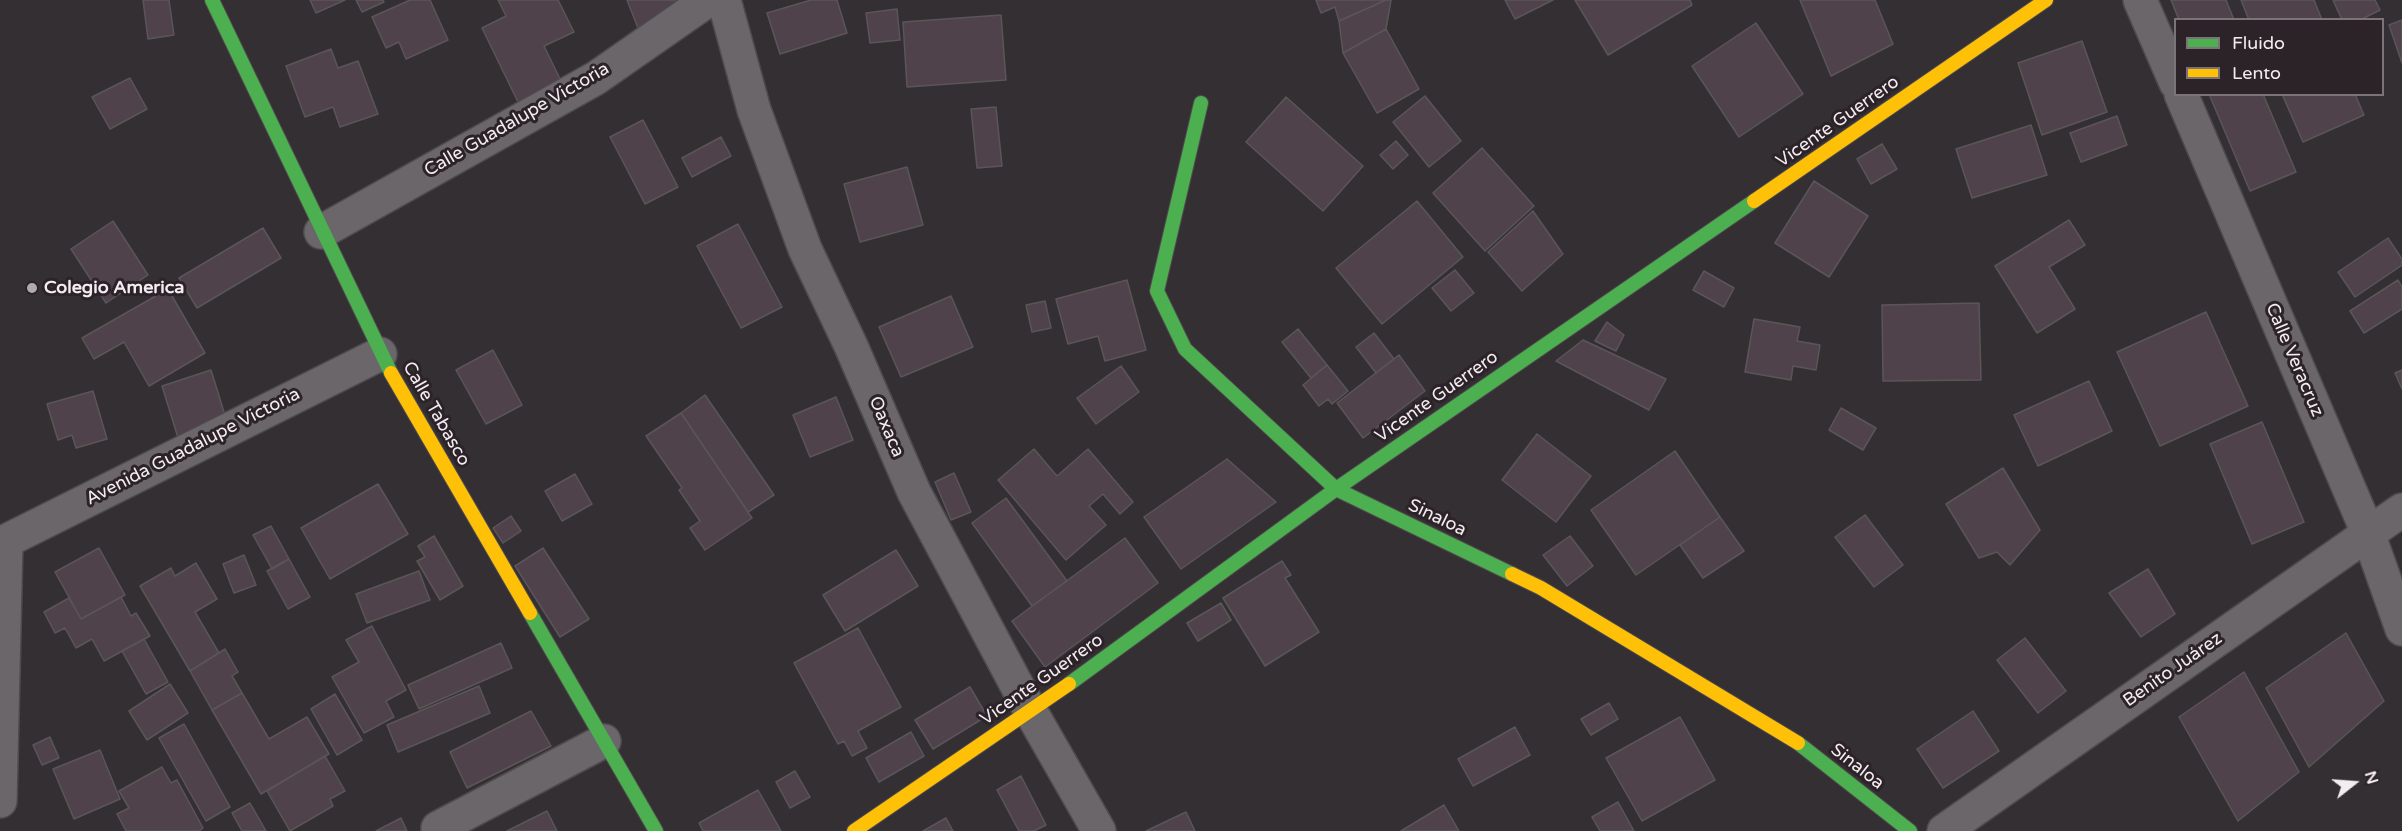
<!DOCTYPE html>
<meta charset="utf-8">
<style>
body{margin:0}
#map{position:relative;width:2402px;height:831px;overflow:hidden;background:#342f32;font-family:"Varela Round",sans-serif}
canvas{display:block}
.legend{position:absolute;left:2174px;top:18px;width:210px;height:78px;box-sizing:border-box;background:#2c2329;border:2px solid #7c7379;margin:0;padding:8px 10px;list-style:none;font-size:18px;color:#f3ecf0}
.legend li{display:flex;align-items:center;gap:12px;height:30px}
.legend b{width:30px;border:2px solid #7c7379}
.north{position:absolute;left:2324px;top:753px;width:60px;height:60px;-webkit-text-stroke:4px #2c2329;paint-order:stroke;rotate:73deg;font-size:16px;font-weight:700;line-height:24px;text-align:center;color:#f3ecf0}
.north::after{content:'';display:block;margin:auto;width:21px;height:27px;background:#f3ecf0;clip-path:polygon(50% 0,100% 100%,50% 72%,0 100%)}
</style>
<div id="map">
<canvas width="2402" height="831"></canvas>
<ul class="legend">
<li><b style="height:8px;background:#4caf50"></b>Fluido</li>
<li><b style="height:8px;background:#ffc107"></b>Lento</li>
</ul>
<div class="north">N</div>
</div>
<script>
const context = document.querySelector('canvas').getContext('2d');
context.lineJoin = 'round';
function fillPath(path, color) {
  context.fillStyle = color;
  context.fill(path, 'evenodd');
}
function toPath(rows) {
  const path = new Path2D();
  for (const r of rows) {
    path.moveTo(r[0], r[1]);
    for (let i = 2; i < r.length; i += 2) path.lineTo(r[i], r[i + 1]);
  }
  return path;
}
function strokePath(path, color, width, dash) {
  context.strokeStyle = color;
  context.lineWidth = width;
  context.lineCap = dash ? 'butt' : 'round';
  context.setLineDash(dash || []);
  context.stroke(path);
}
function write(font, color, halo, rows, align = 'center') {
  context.font = font + ' "Varela Round",sans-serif';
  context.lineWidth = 6;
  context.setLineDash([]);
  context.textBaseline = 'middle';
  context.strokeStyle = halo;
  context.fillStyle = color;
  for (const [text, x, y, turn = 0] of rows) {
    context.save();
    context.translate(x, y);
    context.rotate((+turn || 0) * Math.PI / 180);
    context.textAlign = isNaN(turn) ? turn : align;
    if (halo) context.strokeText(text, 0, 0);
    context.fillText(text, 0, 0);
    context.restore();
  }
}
const building = toPath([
 [143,0,169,0,174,35,148,39,143,0],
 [310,0,345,0,316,13,310,0],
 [356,0,383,0,384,2,362,12,356,0],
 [410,0,430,0,448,40,406,59,399,42,386,48,372,17,410,0],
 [498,0,558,0,574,32,544,46,562,83,519,104,482,28,506,16,498,0],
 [627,0,698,0,640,33,627,0],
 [811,0,837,0,847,33,780,54,767,13,811,0],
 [1316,0,1386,0,1339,21,1335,7,1321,13,1316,0],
 [1386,0,1391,0,1386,29,1343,53,1339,21,1386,0],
 [1505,0,1553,0,1515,19,1505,0],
 [1575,0,1690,0,1692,5,1608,55,1575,0],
 [1800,0,1875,0,1893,44,1831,76,1800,0],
 [2171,0,2226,0,2234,20,2179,20,2171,0],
 [2241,0,2314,0,2322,20,2249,20,2241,0],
 [2333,0,2375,0,2380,10,2360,20,2342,20,2333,0],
 [897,9,900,40,870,43,866,13,897,9],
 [1001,15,1006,80,907,87,903,22,1001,15],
 [2402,20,2402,63,2389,25,2402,20],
 [1756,23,1803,94,1739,137,1692,66,1756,23],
 [1386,29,1419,89,1377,113,1343,53,1386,29],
 [2082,41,2107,112,2042,135,2018,63,2082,41],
 [331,49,338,68,358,61,378,114,340,127,333,107,305,117,286,66,331,49],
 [130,78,147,109,110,129,92,97,130,78],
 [2209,94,2263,94,2296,172,2250,191,2209,94],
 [2282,94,2355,94,2364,115,2303,142,2282,94],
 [1425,96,1461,141,1429,167,1393,122,1425,96],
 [1286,97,1363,166,1323,211,1246,142,1286,97],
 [996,107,1002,166,977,168,971,109,996,107],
 [2117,116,2127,145,2081,162,2070,133,2117,116],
 [643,120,678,187,645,204,610,137,643,120],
 [2031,125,2047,175,1972,198,1956,149,2031,125],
 [721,137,731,156,692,177,682,158,721,137],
 [1396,141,1408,155,1393,169,1380,155,1396,141],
 [1882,144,1897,169,1871,184,1857,159,1882,144],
 [1482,148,1534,206,1485,251,1433,193,1482,148],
 [907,167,923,225,860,242,844,184,907,167],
 [1814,181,1868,216,1829,277,1775,243,1814,181],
 [1417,201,1463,257,1382,324,1336,268,1417,201],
 [1533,211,1563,254,1522,291,1488,252,1533,211],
 [2069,220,2085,245,2049,267,2075,309,2037,333,1995,266,2069,220],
 [113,221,148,275,106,303,71,249,113,221],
 [738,224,782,307,741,328,697,246,738,224],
 [263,228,281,258,197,308,179,278,263,228],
 [2388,238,2402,259,2402,265,2355,297,2338,272,2388,238],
 [1455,270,1474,293,1451,311,1432,288,1455,270],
 [1704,271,1734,288,1724,307,1693,290,1704,271],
 [1127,280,1146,350,1105,361,1098,336,1068,344,1056,299,1127,280],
 [2398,280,2402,287,2402,309,2364,333,2350,311,2398,280],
 [168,289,205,353,149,386,124,342,94,359,82,338,168,289],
 [951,296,973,347,901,377,879,327,951,296],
 [1045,301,1051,328,1032,332,1026,305,1045,301],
 [1979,303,1981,380,1883,381,1882,305,1979,303],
 [2206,312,2248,406,2160,446,2117,352,2206,312],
 [1754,319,1800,327,1797,341,1820,345,1816,370,1793,366,1791,380,1745,372,1754,319],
 [1607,322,1624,335,1616,351,1595,341,1607,322],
 [1298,329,1327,365,1311,378,1282,342,1298,329],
 [1374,333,1394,359,1376,373,1356,347,1374,333],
 [1583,340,1666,379,1649,410,1556,361,1583,340],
 [493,350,522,405,486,424,456,370,493,350],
 [1399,355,1425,391,1363,438,1337,403,1399,355],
 [1327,365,1348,391,1332,404,1328,399,1319,406,1303,385,1327,365],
 [1121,366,1139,392,1096,424,1077,398,1121,366],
 [211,370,228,425,179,441,162,386,211,370],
 [2402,370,2402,389,2395,373,2402,370],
 [2089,381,2112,431,2038,466,2014,415,2089,381],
 [93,391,107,439,76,448,72,435,58,440,47,404,93,391],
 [705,395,774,495,748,512,681,413,705,395],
 [836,397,853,440,810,457,793,415,836,397],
 [1841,408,1876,428,1863,450,1829,430,1841,408],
 [681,413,752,518,705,550,690,528,700,521,679,490,682,488,646,436,681,413],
 [2262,422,2304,522,2252,544,2210,444,2262,422],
 [1537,434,1591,476,1556,522,1502,480,1537,434],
 [1034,449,1057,476,1088,449,1133,502,1120,514,1103,494,1089,506,1106,525,1066,560,998,480,1034,449],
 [1675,451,1720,517,1636,575,1591,510,1675,451],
 [1227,459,1276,502,1181,569,1144,517,1227,459],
 [2003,468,2040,530,2010,565,1997,552,1979,558,1946,504,2003,468],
 [954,473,971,512,951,520,935,482,954,473],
 [575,474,592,504,562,521,545,491,575,474],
 [378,484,408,534,330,579,301,528,378,484],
 [1006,498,1067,581,1032,606,972,523,1006,498],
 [1865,515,1903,565,1874,587,1835,537,1865,515],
 [511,516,521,531,503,543,493,528,511,516],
 [1720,517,1744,551,1703,578,1680,545,1720,517],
 [271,526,289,559,272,569,253,535,271,526],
 [434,536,463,586,440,600,417,561,425,557,418,546,434,536],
 [1570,536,1593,566,1567,586,1543,555,1570,536],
 [1125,538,1158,583,1045,667,1012,621,1125,538],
 [99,548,125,595,81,619,55,572,99,548],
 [543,548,589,619,560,637,515,566,543,548],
 [896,550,918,586,845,631,823,595,896,550],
 [244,555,256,585,234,593,223,564,244,555],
 [289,559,310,597,288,609,267,571,289,559],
 [1282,561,1291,575,1285,578,1319,632,1265,666,1223,598,1282,561],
 [196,563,217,599,195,612,219,653,190,671,140,586,171,568,175,576,196,563],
 [2148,569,2175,614,2141,637,2109,593,2148,569],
 [419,571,430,600,367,623,356,594,419,571],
 [121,597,131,616,136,613,150,636,104,661,92,639,76,648,65,628,55,633,44,612,69,598,81,619,121,597],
 [1221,603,1231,620,1198,641,1187,623,1221,603],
 [372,626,406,690,386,701,394,717,364,733,332,677,359,662,346,640,372,626],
 [858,628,901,707,858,731,867,748,852,756,844,741,838,744,794,663,858,628],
 [2346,633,2384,701,2309,767,2266,688,2346,633],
 [2025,638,2066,691,2038,713,1997,660,2025,638],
 [144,639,168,682,146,694,122,651,144,639],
 [501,643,512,668,419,709,408,685,501,643],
 [225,649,238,672,232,676,242,693,212,710,190,671,225,649],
 [2244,672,2299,772,2238,821,2179,717,2244,672],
 [170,684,188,713,147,740,129,711,170,684],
 [479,686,490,713,398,752,387,725,479,686],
 [970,687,987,716,933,749,915,720,970,687],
 [242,693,269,739,307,717,329,754,261,794,212,710,242,693],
 [335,694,362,740,337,755,311,709,335,694],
 [1609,703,1618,719,1591,735,1581,719,1609,703],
 [531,711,551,746,467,788,450,752,531,711],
 [1973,711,1999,751,1943,788,1917,749,1973,711],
 [1680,717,1715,780,1642,821,1606,758,1680,717],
 [184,724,230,807,206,821,159,738,184,724],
 [1515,727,1530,755,1473,786,1458,759,1515,727],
 [911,732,924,756,879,782,866,758,911,732],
 [50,737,59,758,42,765,33,745,50,737],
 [100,750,120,799,74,819,53,769,100,750],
 [325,756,345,791,330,799,333,806,290,831,267,791,325,756],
 [162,767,171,783,177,780,203,828,199,831,126,831,117,814,129,808,119,791,162,767],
 [795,771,810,797,790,808,776,782,795,771],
 [1021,776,1046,825,1034,831,1019,831,997,790,1021,776],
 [758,790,781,831,703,831,699,823,758,790],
 [1618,802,1634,831,1600,831,1592,817,1618,802],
 [250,803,266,831,242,831,232,813,250,803],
 [1444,805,1459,831,1401,831,1444,805],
 [547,811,557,831,507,831,547,811],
 [1186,812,1195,831,1146,831,1186,812],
 [401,818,407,831,376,831,401,818],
 [946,818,953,831,923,831,946,818]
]);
const street = toPath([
 [724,0,754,110,805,249,851,346,914,492,1031,712,1099,831],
 [2140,0,2176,83],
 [2181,94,2368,533,2402,629],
 [321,232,596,78,708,0],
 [0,801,6,541,380,354],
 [438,828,604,741],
 [1944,831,2402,510]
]);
const fast = toPath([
 [212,0,391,373],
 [1201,103,1157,291,1185,349,1336,489,1512,574],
 [530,613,656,831],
 [1069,684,1336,489,1754,201],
 [1798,743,1910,831]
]);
const slow = toPath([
 [1754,201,2046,0],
 [391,373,530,613],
 [1512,574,1541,588,1798,743],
 [854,831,1069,684]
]);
const markers = [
 [32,288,6,"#b0aaae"]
];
const streetNames = [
 ["Calle Guadalupe Victoria",517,120,-30],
 ["Vicente Guerrero",1838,122,-35],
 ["Calle Veracruz",2294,360,67],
 ["Vicente Guerrero",1437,397,-35],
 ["Calle Tabasco",436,414,60],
 ["Oaxaca",886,427,67],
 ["Avenida Guadalupe Victoria",193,447,-27],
 ["Sinaloa",1437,518,26],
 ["Benito Juárez",2173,670,-35],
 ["Vicente Guerrero",1042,680,-35],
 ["Sinaloa",1857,767,38]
];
const poiNames = [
 ["Colegio America",44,288]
];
fillPath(building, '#50424b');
strokePath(building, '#5a5658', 1.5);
strokePath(street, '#4f4a4e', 36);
strokePath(fast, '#4f4a4e', 16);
strokePath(slow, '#4f4a4e', 16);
strokePath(street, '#6a6669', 33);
strokePath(fast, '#4caf50', 14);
strokePath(slow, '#ffc107', 14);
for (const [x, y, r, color] of markers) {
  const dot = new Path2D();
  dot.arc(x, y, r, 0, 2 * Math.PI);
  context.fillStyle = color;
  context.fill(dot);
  strokePath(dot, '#2c2329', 2);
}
write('18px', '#f3ecf0', '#2c2329', streetNames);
write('bold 18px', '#f3ecf0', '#2c2329', poiNames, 'left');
</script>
